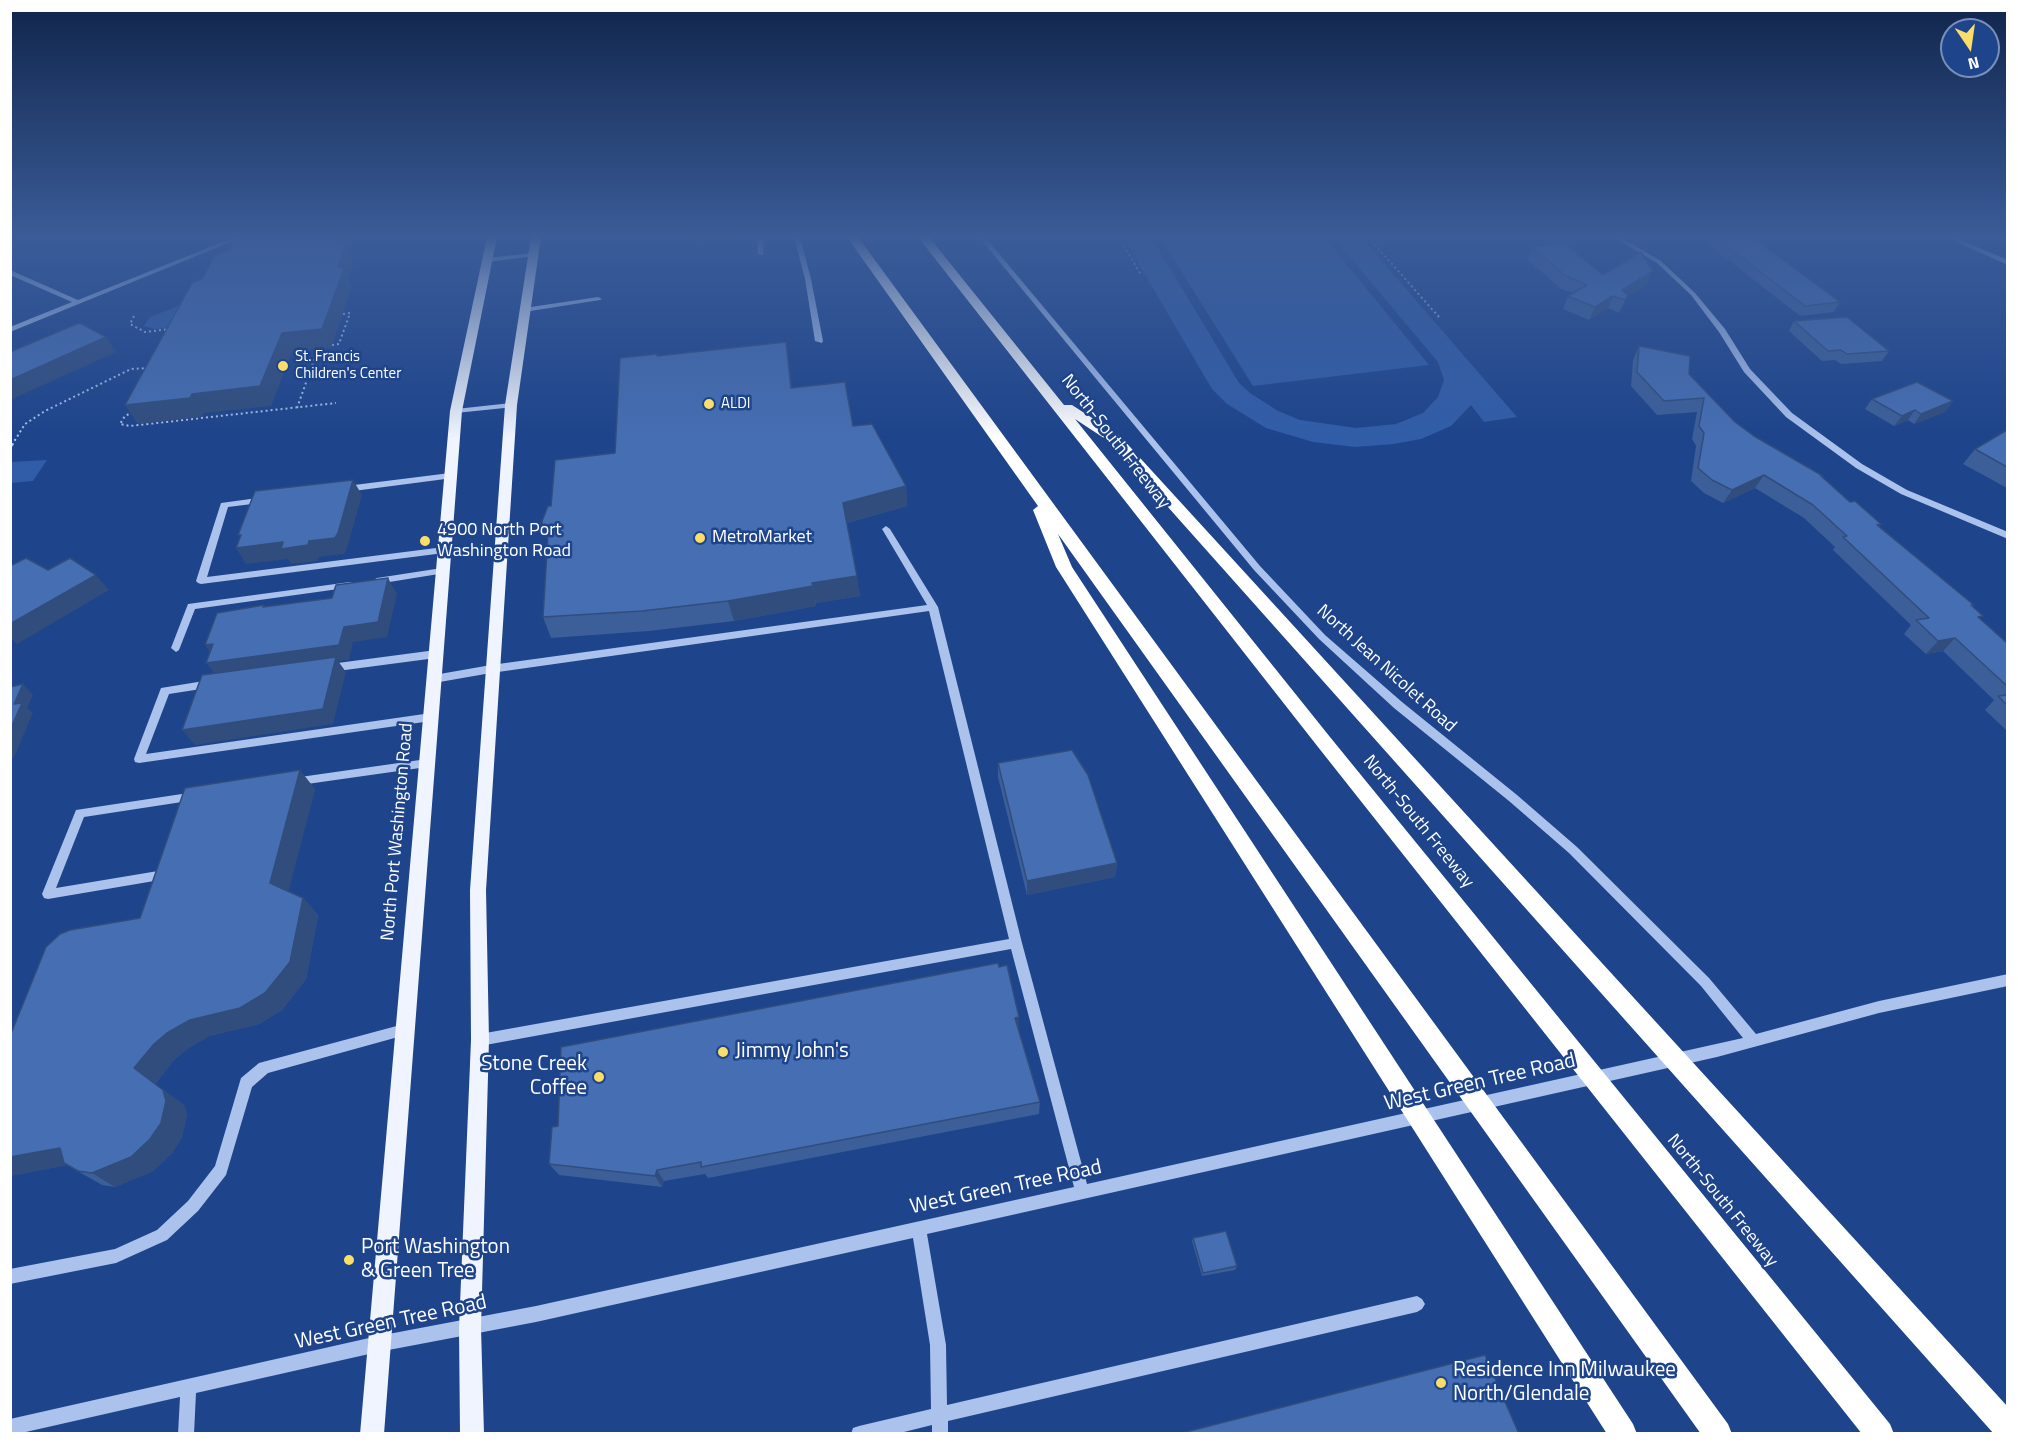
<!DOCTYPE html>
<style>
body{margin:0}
#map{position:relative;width:2018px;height:1444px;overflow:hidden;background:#1e448b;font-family:"Titillium Web",sans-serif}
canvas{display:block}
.frame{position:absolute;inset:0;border:12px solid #fff;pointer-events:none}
.north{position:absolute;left:1940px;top:18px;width:60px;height:60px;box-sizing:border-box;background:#1e448b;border:2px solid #788fb9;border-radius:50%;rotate:167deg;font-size:16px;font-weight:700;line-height:24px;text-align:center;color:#fff}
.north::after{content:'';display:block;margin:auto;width:21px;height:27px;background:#fbdd68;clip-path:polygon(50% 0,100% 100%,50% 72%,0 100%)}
</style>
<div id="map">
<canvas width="2018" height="1444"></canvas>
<div class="frame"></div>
<div class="north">N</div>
</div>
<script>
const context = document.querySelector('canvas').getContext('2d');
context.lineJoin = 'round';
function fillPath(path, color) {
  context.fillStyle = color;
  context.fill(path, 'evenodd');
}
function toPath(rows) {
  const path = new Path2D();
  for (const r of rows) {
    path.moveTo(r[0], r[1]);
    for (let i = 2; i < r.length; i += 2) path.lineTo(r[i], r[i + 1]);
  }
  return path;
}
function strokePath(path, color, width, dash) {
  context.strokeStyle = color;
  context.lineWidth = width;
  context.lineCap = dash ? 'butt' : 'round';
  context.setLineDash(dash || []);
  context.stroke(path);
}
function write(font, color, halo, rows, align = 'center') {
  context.font = font + ' "Titillium Web",sans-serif';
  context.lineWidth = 5;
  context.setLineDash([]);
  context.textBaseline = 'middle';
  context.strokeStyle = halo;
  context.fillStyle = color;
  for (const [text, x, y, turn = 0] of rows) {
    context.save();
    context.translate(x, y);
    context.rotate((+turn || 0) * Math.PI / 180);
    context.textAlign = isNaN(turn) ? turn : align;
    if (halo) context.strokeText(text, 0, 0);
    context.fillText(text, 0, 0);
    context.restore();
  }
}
const green = toPath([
 [1123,237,1151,237,1239,383,1250,393,1278,411,1300,420,1356,428,1396,424,1423,413,1438,397,1444,380,1438,362,1333,237,1361,237,1517,417,1484,422,1471,405,1451,426,1421,439,1394,444,1355,447,1313,442,1266,428,1227,404,1212,389],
 [1160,237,1324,237,1429,365,1253,386],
 [206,295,191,325,156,329,144,326,150,317],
 [47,460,33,481,11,483,11,462]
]);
const pathFar1 = toPath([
 [1119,237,1141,275],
 [1368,237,1439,317],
 [134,316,130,324,145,332,170,329],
 [332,345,339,344,350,313,343,314],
 [297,408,318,349],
 [133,412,125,416,120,424,130,426,336,403],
 [12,445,25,424,45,411,131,369,150,368]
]);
const path = toPath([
 [11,446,13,443]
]);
const minor = toPath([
 [235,237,243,237,10,332,10,327,72,302,10,275,10,270,78,300,235,237],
 [757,237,763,237,763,255,758,254,757,237],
 [794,237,800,237,811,279,823,341,822,343,815,341,805,279,794,237],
 [979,237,985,237,1260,566,1325,635,1402,702,1517,795,1577,847,1709,978,1756,1034,1879,1001,2008,974,2008,986,1879,1013,1717,1057,927,1234,946,1345,947,1405,1417,1296,1422,1299,1425,1304,1422,1309,1417,1312,948,1421,948,1434,932,1434,932,1425,896,1434,851,1434,853,1428,859,1426,931,1409,930,1345,913,1238,536,1322,378,1352,196,1393,194,1434,178,1434,180,1397,17,1434,10,1434,10,1419,378,1336,536,1306,1074,1187,1011,949,480,1046,475,1044,473,1040,475,1036,480,1034,1009,939,929,611,491,673,434,683,429,679,434,675,491,665,927,605,882,529,886,526,890,529,938,607,1022,943,1087,1184,1743,1038,1701,986,1569,853,1509,801,1394,708,1319,639,1254,570,979,237],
 [1613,237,1620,237,1661,261,1695,293,1725,329,1750,369,1792,413,1862,464,1907,490,2008,532,2008,539,1901,494,1856,468,1786,417,1744,372,1719,332,1691,295,1657,263,1613,237],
 [1945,237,1953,237,2008,260,2008,265,1945,237],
 [533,253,535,254,535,256,487,262,484,260,487,258,533,253],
 [598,297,602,299,600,300,524,312,520,310,524,308,598,297],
 [511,403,514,403,514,407,456,413,452,411,456,409,511,403],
 [450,473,454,476,453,478,346,492,342,489,346,486,450,473],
 [265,497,268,498,268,502,228,507,207,577,444,547,449,550,444,553,201,584,198,583,196,581,221,503,265,497],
 [442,568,445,569,447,571,445,573,377,584,372,581,377,578,442,568],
 [350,582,353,583,355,585,353,587,195,609,179,650,176,652,171,648,188,604,350,582],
 [436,650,441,654,436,658,330,672,325,668,330,664,436,650],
 [210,680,215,684,214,687,169,694,146,754,431,713,436,717,431,721,139,763,135,762,134,759,161,688,210,680],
 [427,759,431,760,432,763,431,766,427,767,293,786,289,785,288,782,289,779,293,778,427,759],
 [195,792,199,793,201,796,199,799,195,800,84,817,56,888,158,871,160,867,164,865,168,867,170,870,166,879,48,899,44,898,42,894,76,810,195,792],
 [404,1024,409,1026,411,1030,409,1034,268,1073,252,1087,226,1175,198,1211,167,1240,116,1263,10,1284,10,1269,115,1249,157,1230,188,1201,215,1166,241,1078,259,1063,404,1024]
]);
const major = toPath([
 [487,237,497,237,462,411,384,1434,360,1434,450,411,487,237],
 [531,237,541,237,517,405,486,890,489,1040,481,1328,484,1434,460,1434,459,1328,471,1040,470,890,505,405,531,237]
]);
const highway = toPath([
 [847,237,858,237,1728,1424,1732,1434,1701,1434,1058,534,1072,567,1633,1424,1637,1434,1607,1434,1056,567,1033,510,1038,506,847,237],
 [918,237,929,237,1064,405,1072,405,1120,436,2008,1407,2008,1434,1994,1434,1110,442,1075,419,1330,737,1890,1424,1894,1434,1862,1434,1318,747,918,237]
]);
const wall = toPath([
 [1712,237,1752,237,1840,302,1834,312,1800,316,1708,244],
 [1532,247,1603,275,1647,284,1628,296,1619,313,1608,308,1589,320,1563,309,1568,296,1573,293,1561,289,1527,259],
 [1794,321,1889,351,1882,361,1841,364,1835,360,1822,361,1789,331],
 [786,342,792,388,853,426,906,486,907,506,847,523,860,596,816,603,816,606,734,621,649,631,551,638,543,617,548,541,542,528,551,506,615,453,657,354,658,356],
 [1639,346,1689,374,1735,422,1754,436,1823,476,1822,478,1850,502,1881,524,1879,526,1974,605,1973,607,1980,619,2007,643,2007,731,1985,710,1994,700,1943,651,1926,654,1904,634,1911,625,1833,550,1835,547,1804,518,1755,488,1723,503,1704,493,1691,481,1696,446,1692,439,1697,412,1657,415,1631,386,1633,360],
 [1872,399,1953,401,1945,412,1914,424,1908,420,1894,426,1865,409],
 [2007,430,2007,488,1963,464,1975,449],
 [998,763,1117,863,1115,877,1027,895,998,777],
 [315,789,288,891,303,898,318,915,306,979,282,1010,259,1024,209,1036,187,1049,174,1060,155,1084,184,1105,187,1115,182,1137,172,1153,153,1171,115,1187,102,1185,67,1165,10,1176,10,1036,140,918],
 [999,967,1019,1017,1019,1030,1040,1102,1039,1114,708,1178,705,1174,664,1181,662,1187,559,1175,549,1164,558,1126],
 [1193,1238,1237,1266,1235,1270,1202,1276,1192,1241]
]);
const shadedWall = toPath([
 [337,237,342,237,354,263,348,279,352,287,331,348,292,352,271,406,204,413,202,417,138,424,125,405,192,394,282,333,338,266,336,240],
 [695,237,744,237,696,242],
 [1653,271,1647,284,1628,296,1619,313,1625,300,1622,290],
 [1613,296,1608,308,1589,320,1595,307],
 [106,337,116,352,10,400,10,380],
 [786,342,789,362,794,407,791,388],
 [1953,401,1945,412,1914,424,1921,414],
 [1915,410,1908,420,1894,426,1902,416],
 [1764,475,1755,488,1723,503,1732,490],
 [353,480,362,495,347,548,344,554,319,557,317,561,291,564,288,559,246,564,236,548,283,542],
 [906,486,907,506,846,523,843,503],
 [96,575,109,590,17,644,10,637,10,624],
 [857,576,860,596,816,603,812,583],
 [388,578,397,594,387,637,353,642,349,660,338,661,346,672,333,724,195,745,182,730,218,678,206,663,344,627],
 [813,586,816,606,734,621,728,601],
 [1955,638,1943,651,1926,654,1938,641],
 [213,644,216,661,205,645],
 [23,684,33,695,27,708,33,713,14,757,10,758,10,730,14,704],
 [300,770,315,789,286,901,270,883],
 [1117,863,1115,877,1027,895,1027,881],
 [303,898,318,915,306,979,282,1010,259,1024,209,1036,187,1049,174,1060,155,1084,184,1105,187,1115,182,1137,172,1153,153,1171,115,1187,92,1173,134,1068,154,1044],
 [1019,1017,1019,1030,1015,1018],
 [60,1148,84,1162,10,1176,10,1157],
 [657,1170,664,1181,662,1187,655,1176]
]);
const building = toPath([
 [241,237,337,237,336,240,345,245,338,266,344,269,322,329,282,333,260,386,192,394,190,398,125,405,192,283,203,278,214,256,230,250,235,239,241,237],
 [1715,237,1752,237,1840,302,1805,306,1715,237],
 [1564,243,1603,275,1641,252,1653,271,1622,290,1628,295,1625,300,1613,296,1595,307,1568,296,1587,285,1566,276,1532,247,1564,243],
 [1847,317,1889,351,1847,354,1841,350,1828,351,1794,321,1847,317],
 [80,323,106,337,10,380,10,352,74,325,80,323],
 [786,342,791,388,845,382,853,426,872,424,906,486,843,503,857,576,812,583,813,586,728,601,642,611,543,617,548,535,542,528,542,521,548,506,551,506,555,460,615,453,620,358,657,354,657,356,786,342],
 [1639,346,1690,356,1689,374,1735,422,1754,436,1823,476,1821,476,1850,502,1855,501,1881,524,1877,525,1974,605,1971,605,1983,616,1978,617,2007,643,2007,686,1955,638,1938,641,1916,620,1929,618,1843,537,1847,536,1813,505,1764,475,1732,490,1712,480,1698,468,1704,433,1699,426,1704,398,1664,401,1637,372,1639,346],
 [1917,382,1953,401,1921,414,1915,410,1902,416,1872,399,1917,382],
 [2007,430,2007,467,1975,449,2007,430],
 [353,480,338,533,335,538,309,541,308,545,281,549,283,542,236,548,241,535,238,535,255,491,353,480],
 [26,558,48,570,70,558,96,575,10,624,10,566,26,558],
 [388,578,378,622,344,627,339,645,206,663,213,644,205,645,217,613,264,605,263,607,332,598,336,585,388,578],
 [336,657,323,709,182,730,202,675,336,657],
 [23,684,14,704,22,703,10,730,10,687,23,684],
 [2007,695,2007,705,1998,696,2007,695],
 [1072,750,1088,775,1117,863,1027,881,998,763,1072,750],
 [300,770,270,883,303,898,290,962,265,993,240,1008,190,1020,167,1033,154,1044,134,1068,163,1090,166,1101,161,1123,150,1139,131,1157,92,1173,78,1171,64,1163,60,1148,10,1157,10,1036,46,947,60,934,70,930,140,918,185,788,300,770],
 [998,963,999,967,1007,965,1019,1017,1015,1018,1040,1102,701,1167,701,1162,657,1170,655,1176,549,1164,552,1127,558,1126,561,1047,998,963],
 [1226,1231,1237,1266,1203,1273,1193,1238,1226,1231],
 [1485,1355,1519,1434,1178,1434,1485,1355]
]);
const markers = [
 [283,366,6,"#fbdd68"],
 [709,404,6,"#fbdd68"],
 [700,538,6,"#fbdd68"],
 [425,541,6,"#fbdd68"],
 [723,1052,6,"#fbdd68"],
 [599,1077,6,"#fbdd68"],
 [349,1260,6,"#fbdd68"],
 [1441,1383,6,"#fbdd68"]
];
const farPoinames = [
 ["St. Francis",295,357],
 ["Children's Center",295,374],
 ["ALDI",721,404]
];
const streetNames = [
 ["North-South Freeway",1115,442,52],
 ["North Jean Nicolet Road",1386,669,42],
 ["North-South Freeway",1418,822,51],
 ["North Port Washington Road",398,832,-85],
 ["North-South Freeway",1722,1201,51]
];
const poiNames = [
 ["4900 North Port",437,531],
 ["Washington Road",437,552],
 ["MetroMarket",712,538]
];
const nearPoinames = [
 ["Jimmy John's",735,1052],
 ["Stone Creek",587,1065,"right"],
 ["Coffee",587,1089,"right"],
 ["Port Washington",361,1248],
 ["& Green Tree",361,1272],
 ["Residence Inn Milwaukee",1453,1371],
 ["North/Glendale",1453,1395]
];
const nearStreetnames = [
 ["West Green Tree Road",1480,1083,-13],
 ["West Green Tree Road",1006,1188,-12],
 ["West Green Tree Road",391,1323,-12]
];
fillPath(green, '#315da8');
strokePath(pathFar1, '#aac2ec', 2, [2, 3]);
strokePath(path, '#aac2ec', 3, [3, 4]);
fillPath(minor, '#aac2ec');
fillPath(major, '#eff4ff');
fillPath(highway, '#fff');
fillPath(wall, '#3c5f99');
fillPath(shadedWall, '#314d7d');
fillPath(building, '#466eb2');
strokePath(building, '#314d7d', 1.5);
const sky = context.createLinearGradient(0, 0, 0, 439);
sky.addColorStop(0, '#10254c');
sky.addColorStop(0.54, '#3b5c98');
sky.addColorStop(1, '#3b5c9800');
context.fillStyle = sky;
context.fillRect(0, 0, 2018, 439);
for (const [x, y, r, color] of markers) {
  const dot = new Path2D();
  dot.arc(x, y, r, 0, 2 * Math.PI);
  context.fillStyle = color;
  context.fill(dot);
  strokePath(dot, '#1e448b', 2);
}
write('15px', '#fff', '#1e448b', farPoinames, 'left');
write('18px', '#fff', '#1e448b', streetNames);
write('18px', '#fff', '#1e448b', poiNames, 'left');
write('21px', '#fff', '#1e448b', nearPoinames, 'left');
write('21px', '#fff', '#1e448b', nearStreetnames);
</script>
